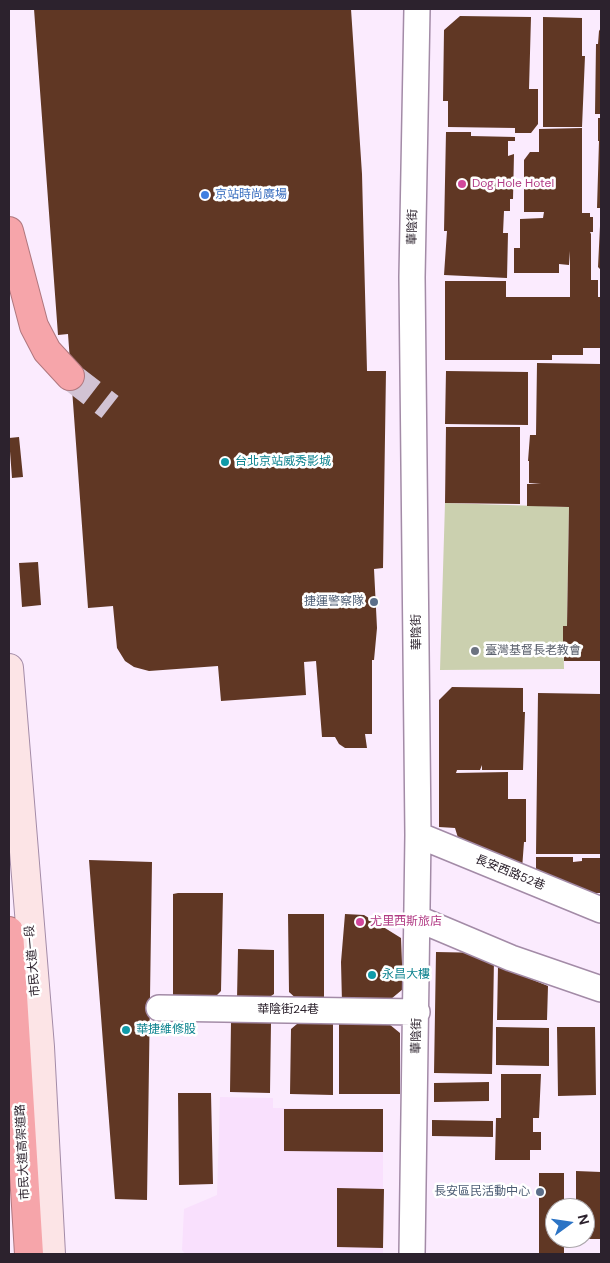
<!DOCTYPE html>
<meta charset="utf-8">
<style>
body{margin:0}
#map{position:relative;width:610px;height:1263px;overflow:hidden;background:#fbebfe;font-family:"DM Sans",sans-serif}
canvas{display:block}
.frame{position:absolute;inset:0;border:10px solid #2c222d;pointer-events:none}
.north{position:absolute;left:545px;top:1198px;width:50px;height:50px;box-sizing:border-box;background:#fff;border:1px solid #aba7ab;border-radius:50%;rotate:76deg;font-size:14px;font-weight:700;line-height:20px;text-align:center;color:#2c222d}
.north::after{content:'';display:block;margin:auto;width:18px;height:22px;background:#2c74c5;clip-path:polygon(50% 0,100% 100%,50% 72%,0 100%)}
</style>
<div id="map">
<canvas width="610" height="1263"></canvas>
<div class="frame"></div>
<div class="north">N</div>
</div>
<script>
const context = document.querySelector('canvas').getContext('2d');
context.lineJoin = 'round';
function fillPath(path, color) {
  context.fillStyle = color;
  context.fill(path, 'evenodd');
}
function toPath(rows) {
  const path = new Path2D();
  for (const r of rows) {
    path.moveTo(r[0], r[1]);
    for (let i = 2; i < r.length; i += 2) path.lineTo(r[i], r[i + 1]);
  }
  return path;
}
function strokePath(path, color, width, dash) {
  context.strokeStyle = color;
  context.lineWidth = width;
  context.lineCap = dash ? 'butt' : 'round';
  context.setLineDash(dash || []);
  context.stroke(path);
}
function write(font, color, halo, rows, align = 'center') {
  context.font = font + ' "DM Sans","Noto Sans TC",sans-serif';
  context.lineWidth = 5;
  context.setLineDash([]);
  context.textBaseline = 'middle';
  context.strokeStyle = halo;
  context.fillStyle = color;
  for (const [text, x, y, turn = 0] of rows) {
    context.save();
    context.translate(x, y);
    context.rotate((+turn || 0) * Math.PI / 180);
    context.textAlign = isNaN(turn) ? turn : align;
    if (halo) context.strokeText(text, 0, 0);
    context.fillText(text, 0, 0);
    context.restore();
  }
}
const built = toPath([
 [220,1097,273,1098,273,1108,383,1109,383,1254,185,1254,182,1250,184,1209,217,1195]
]);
const green = toPath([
 [445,503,569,507,567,626,563,627,564,669,440,670]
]);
const building = toPath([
 [34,9,351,9,362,174,367,371,386,371,383,568,374,569,377,628,374,660,372,660,372,734,365,734,367,748,345,748,339,744,335,737,322,737,316,661,304,662,306,695,221,701,218,666,149,671,134,667,125,661,117,648,113,606,88,608,68,334,58,335],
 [460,16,531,17,529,89,538,89,538,124,531,133,515,133,515,128,448,127,448,101,443,101,444,30],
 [543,17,582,18,582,56,585,56,582,127,543,127],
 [601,28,601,114,595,114,596,44,598,44,599,31],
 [598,118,601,118,601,208,597,208,599,141,598,141],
 [582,128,582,213,590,213,590,217,593,217,593,232,590,232,591,234,591,280,598,280,598,297,601,297,601,348,583,348,583,355,552,355,552,360,445,360,445,281,506,281,506,297,570,297,570,251,569,265,559,264,559,273,514,273,514,248,520,248,520,219,543,218,544,212,524,212,524,160,530,152,539,152,539,129],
 [446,132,471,132,471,136,515,137,515,141,508,141,508,156,514,154,513,199,510,199,510,211,504,211,503,233,508,233,507,278,444,275,447,231,444,231],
 [600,226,601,226,601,270,598,267],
 [537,363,601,364,601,661,564,661,564,654,563,654,563,626,567,626,569,507,527,506,527,484,541,484,529,483,529,461,528,461,530,435,536,435],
 [446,371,528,372,528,425,445,424],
 [446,427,520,427,520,504,445,503],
 [19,437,23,477,12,478,9,438],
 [38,562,41,605,22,607,19,563],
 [452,687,523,688,523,712,525,712,523,770,482,770,482,765,480,770,450,770,457,770,456,773,508,772,508,799,526,799,526,842,524,842,522,869,459,841,455,828,439,827,439,700],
 [538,693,601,694,601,854,536,854],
 [536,857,573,857,573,862,582,861,582,858,601,858,601,893,582,893,536,874],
 [89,860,152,862,147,1200,115,1199],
 [178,893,223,893,221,991,211,1001,173,998,173,894],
 [288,914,324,914,324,1000,299,1001,289,992],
 [345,914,364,915,401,938,403,989,385,1004,342,1003,341,962],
 [238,949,274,950,274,994,265,1000,237,999],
 [436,952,487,953,494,959,492,1074,434,1073],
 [498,966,548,986,547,1020,497,1020],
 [303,1019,333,1021,333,1095,290,1094,291,1029],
 [339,1020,384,1020,400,1033,400,1094,339,1094],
 [231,1022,271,1023,270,1093,230,1092],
 [496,1027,549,1028,549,1066,496,1065],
 [557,1027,595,1027,596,1095,558,1096],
 [501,1074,541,1074,539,1118,533,1118,533,1132,541,1132,541,1150,530,1150,530,1160,495,1160,496,1118,501,1118],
 [489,1082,489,1101,434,1102,434,1083],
 [178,1093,211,1093,213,1184,179,1185],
 [284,1109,383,1109,383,1152,284,1151],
 [432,1120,493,1121,493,1137,432,1136],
 [576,1171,601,1172,601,1239,585,1239,585,1208,576,1208],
 [539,1173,564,1173,564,1208,555,1208,555,1238,564,1238,564,1254,539,1254],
 [337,1188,384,1189,383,1248,337,1247]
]);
const highwayTunnel = toPath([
 [70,376,110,407]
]);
const street = toPath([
 [418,835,601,910],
 [416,918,511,958,601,989],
 [159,1008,417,1012],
 [412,1254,418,835,412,277,417,9]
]);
const secondary = toPath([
 [9,668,40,1047,51,1254]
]);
const highway = toPath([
 [9,231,34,326,47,351,70,376],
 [9,931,29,1254]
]);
const markers = [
 [462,184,5,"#d1479c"],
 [205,195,5,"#3f7fe0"],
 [225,462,5,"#0f9aa8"],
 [374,602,5,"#5c6f8a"],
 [475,651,5,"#6b7280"],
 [360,922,5,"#d1479c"],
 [372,975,5,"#0f9aa8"],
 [126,1030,5,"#0f9aa8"],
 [540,1192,5,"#5c6f8a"]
];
const hotelNames = [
 ["Dog Hole Hotel",472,184],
 ["尤里西斯旅店",370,922]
];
const shopNames = [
 ["京站時尚廣場",215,195]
];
const streetNames = [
 ["華陰街",413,227,-89],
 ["華陰街",417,632,-91],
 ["長安西路52巷",510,873,22],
 ["市民大道一段",33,961,-95],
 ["華陰街24巷",288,1010],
 ["華陰街",417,1036,-89],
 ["市民大道高架道路",23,1152,-93]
];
const cultureNames = [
 ["台北京站威秀影城",235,462],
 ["永昌大樓",382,975],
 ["華捷維修股",136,1030]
];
const serviceNames = [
 ["捷運警察隊",364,602],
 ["長安區民活動中心",530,1192]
];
const worshipNames = [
 ["臺灣基督長老教會",485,651]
];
fillPath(built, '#f9e0fd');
fillPath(green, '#cbd0af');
fillPath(building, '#603724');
strokePath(highwayTunnel, '#d2c3d4', 28, [28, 14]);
strokePath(street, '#a38ba7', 28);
strokePath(secondary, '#a38ba7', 30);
strokePath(highway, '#af777e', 30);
strokePath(street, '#fff', 25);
strokePath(secondary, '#fce4e6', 28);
strokePath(highway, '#f6a5aa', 28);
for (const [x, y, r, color] of markers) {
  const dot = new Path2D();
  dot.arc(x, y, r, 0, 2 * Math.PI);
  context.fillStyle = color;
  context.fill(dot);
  strokePath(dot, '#fff', 2);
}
write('12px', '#b23c85', '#fff', hotelNames, 'left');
write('12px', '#366cbe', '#fff', shopNames, 'left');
write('12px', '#2c222d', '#fff', streetNames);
write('12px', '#0d838f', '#fff', cultureNames, 'left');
write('12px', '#4e5e75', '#fff', serviceNames, 'right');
write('12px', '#5b616d', '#fff', worshipNames, 'left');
</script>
